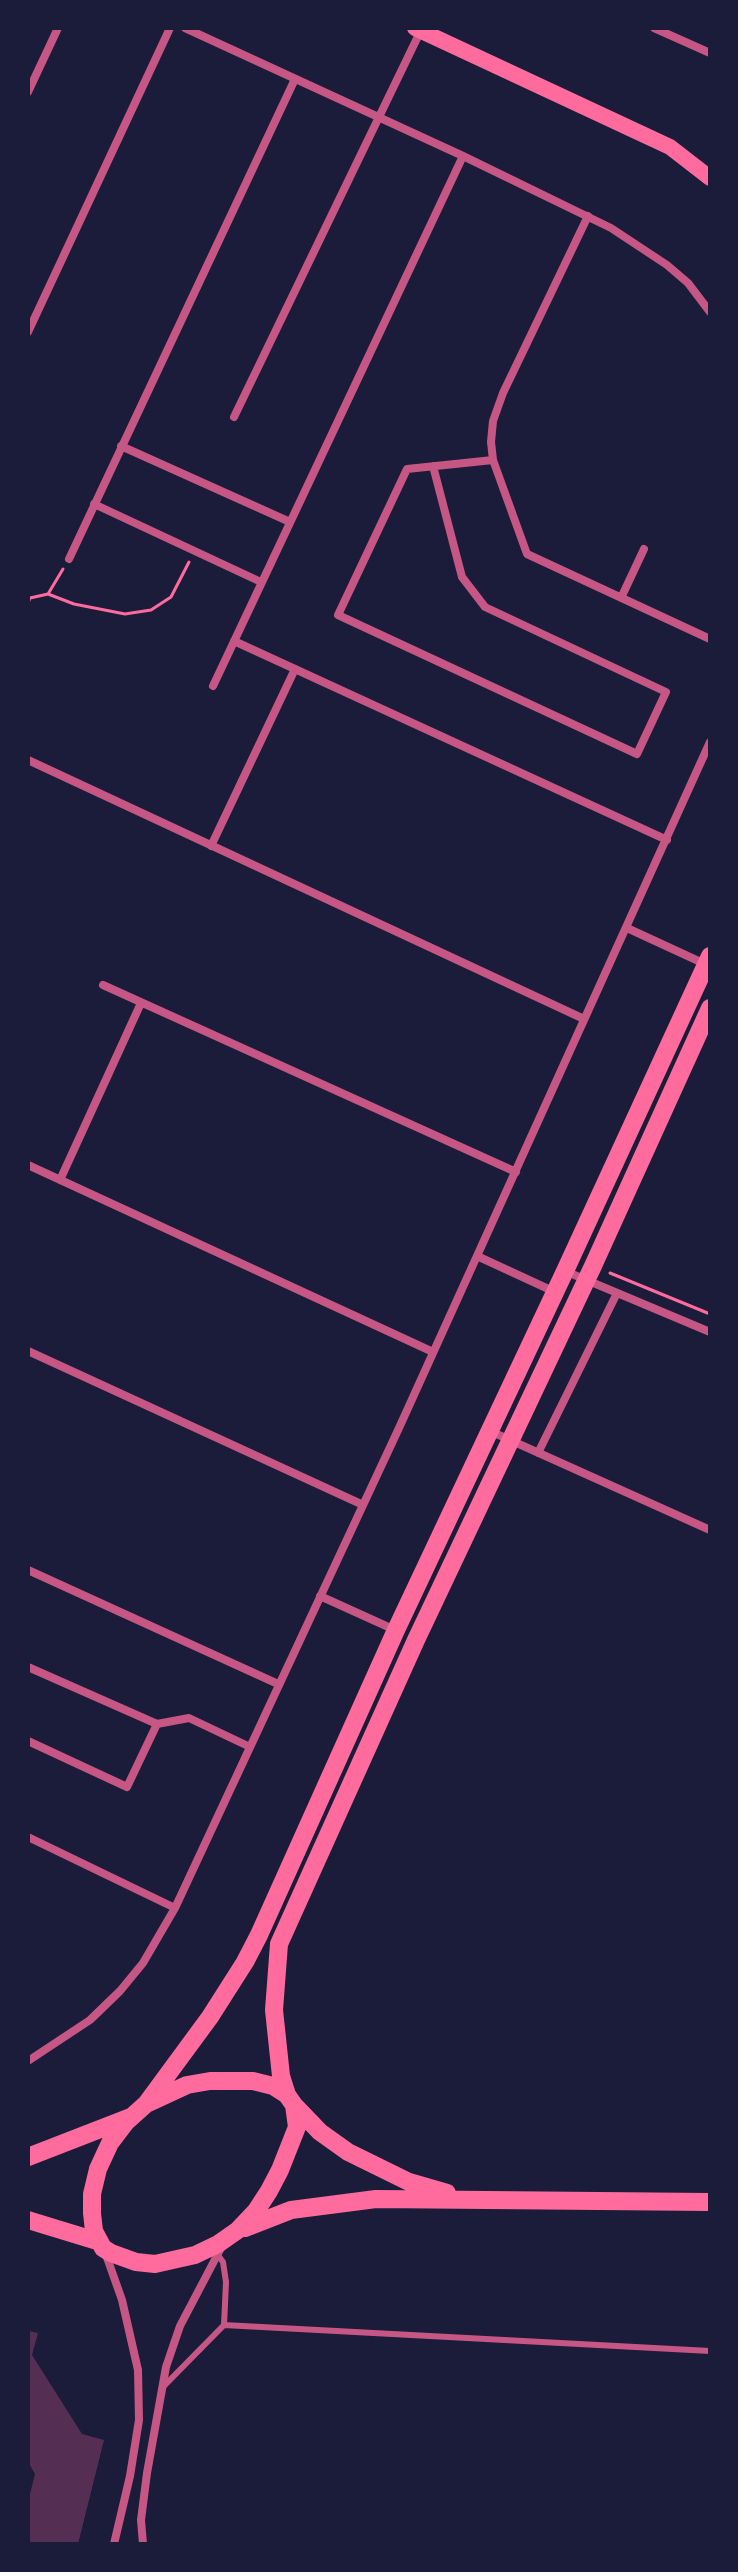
<!DOCTYPE html>
<style>
body{margin:0}
#map{position:relative;width:738px;height:2572px;overflow:hidden;background:#1b1b3a;font-family:Karla,sans-serif}
canvas{display:block}
.frame{position:absolute;inset:0;border:30px solid #1b1b3a;pointer-events:none}
</style>
<div id="map">
<canvas width="738" height="2572"></canvas>
<div class="frame"></div>
</div>
<script>
const context = document.querySelector('canvas').getContext('2d');
context.lineJoin = 'round';
function fillPath(path, color) {
  context.fillStyle = color;
  context.fill(path, 'evenodd');
}
function toPath(rows) {
  const path = new Path2D();
  for (const r of rows) {
    path.moveTo(r[0], r[1]);
    for (let i = 2; i < r.length; i += 2) path.lineTo(r[i], r[i + 1]);
  }
  return path;
}
function strokePath(path, color, width, dash) {
  context.strokeStyle = color;
  context.lineWidth = width;
  context.lineCap = dash ? 'butt' : 'round';
  context.setLineDash(dash || []);
  context.stroke(path);
}
const building = toPath([
 [28,2331,38,2333,32,2355,82,2434,104,2440,78,2544,28,2544,28,2502,35,2474,28,2462]
]);
const path = toPath([
 [48,594,63,569],
 [28,603,30,598,48,594,74,604,125,614,151,610,171,597,189,562],
 [610,1273,710,1314]
]);
const service = toPath([
 [224,2325,710,2351],
 [163,2387,224,2325,226,2282,223,2262,217,2254]
]);
const minor = toPath([
 [185,28,463,156,611,228,667,265,688,283,710,312],
 [654,28,710,53],
 [28,92,58,28],
 [588,216,503,393,493,421,491,442,493,460,527,554,710,639],
 [28,332,170,28],
 [234,417,422,28],
 [121,446,290,522],
 [433,466,462,577,485,607,666,692,637,754,338,615,407,469,493,460],
 [94,504,261,582],
 [69,559,295,79],
 [621,598,644,549],
 [234,641,667,840],
 [213,686,463,156],
 [28,760,584,1019],
 [211,846,295,669],
 [627,928,705,964],
 [103,985,516,1172],
 [28,1165,433,1352],
 [60,1180,141,1003],
 [477,1256,555,1292],
 [565,1271,710,1332],
 [28,1351,361,1504],
 [490,1431,710,1530],
 [538,1453,617,1293],
 [28,1570,278,1684],
 [320,1596,395,1630],
 [28,1667,157,1724,189,1718,248,1746],
 [28,1741,127,1787,157,1724],
 [28,1837,175,1908],
 [28,2061,90,2020,120,1991,143,1963,175,1908,399,1428,710,742],
 [105,2252,122,2300,138,2370,139,2420,130,2476,114,2544],
 [143,2544,141,2520,147,2473,166,2367,180,2326,221,2248]
]);
const secondary = toPath([
 [415,28,670,147,710,178]
]);
const primary = toPath([
 [210,2081,253,2081,273,2086,287,2095,294,2105,297,2127,280,2170,269,2191,256,2211,238,2230,218,2244,195,2255,155,2264,136,2262,111,2253,103,2248,94,2231,92,2213,92,2194,98,2169,110,2143,126,2122,146,2104,187,2085,210,2081],
 [287,2095,281,2076,274,2010,279,1944,416,1640,593,1266,710,1008],
 [146,2104,210,2017,245,1962,259,1935,396,1630,565,1271,710,956],
 [295,2106,320,2132,348,2152,409,2182,447,2193],
 [28,2157,131,2117],
 [28,2220,100,2242],
 [245,2228,291,2210,376,2199,710,2202]
]);
fillPath(building, '#542f53');
strokePath(path, '#ff6b9d', 3);
strokePath(service, '#c65784', 6);
strokePath(minor, '#c65784', 8);
strokePath(secondary, '#ff6b9d', 16);
strokePath(primary, '#ff6b9d', 18);
</script>
